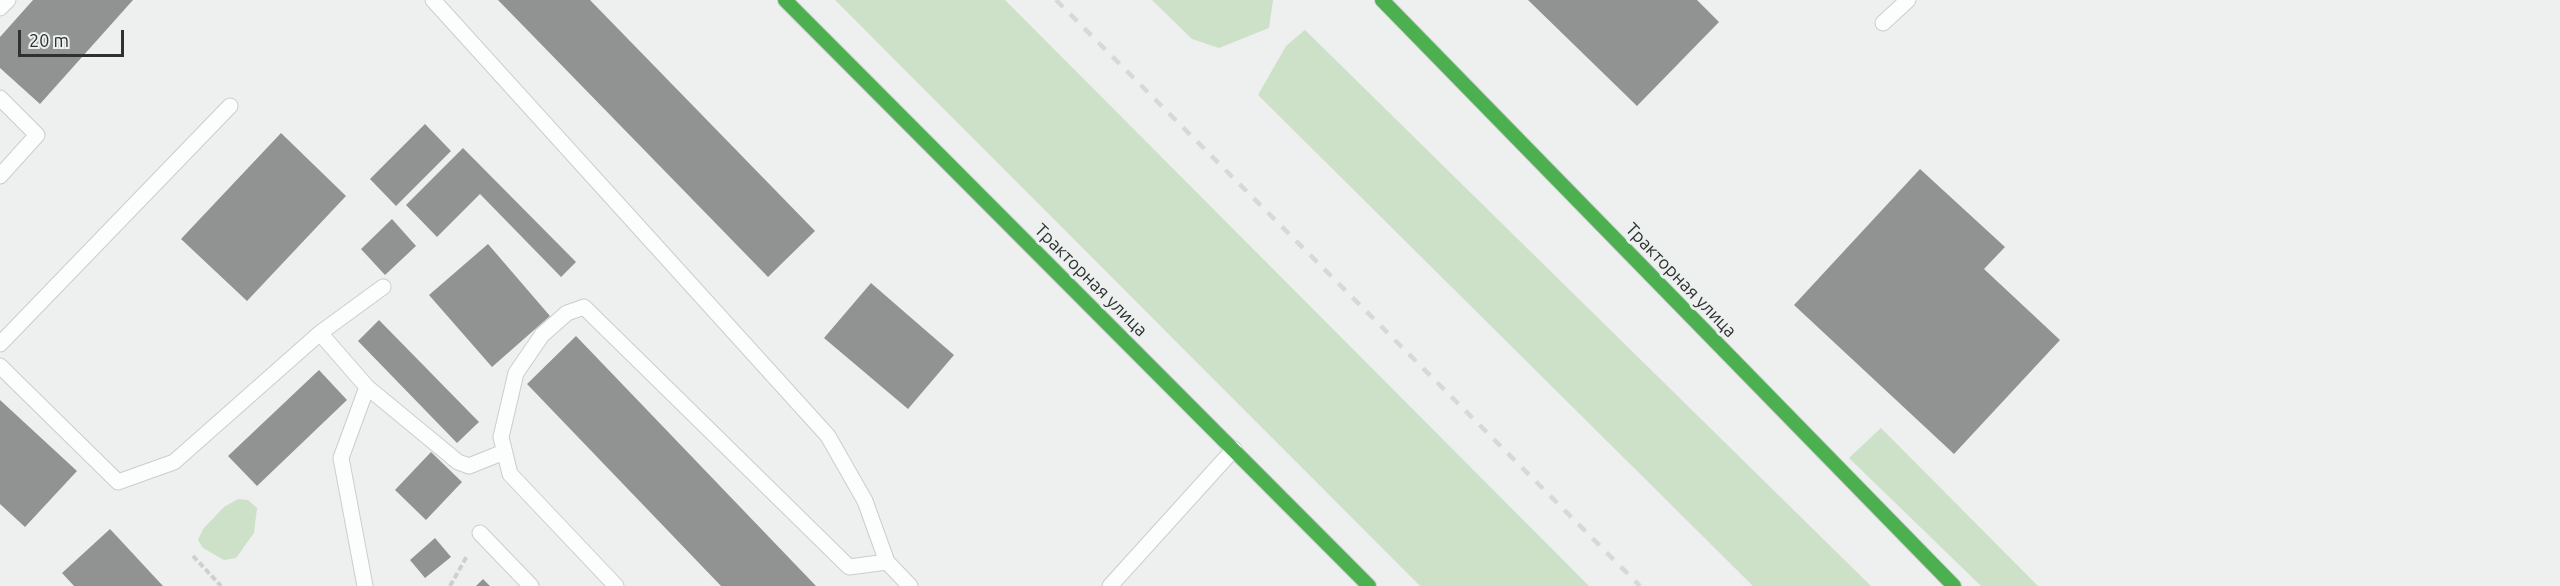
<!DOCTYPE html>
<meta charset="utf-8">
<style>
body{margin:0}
#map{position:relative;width:2560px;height:586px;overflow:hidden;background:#edf0ef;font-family:Ubuntu,sans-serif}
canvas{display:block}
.scale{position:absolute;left:18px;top:30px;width:106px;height:27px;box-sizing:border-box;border:3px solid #2f3131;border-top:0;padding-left:8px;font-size:18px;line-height:21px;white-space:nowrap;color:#2f3131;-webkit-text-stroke:4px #ecf1f0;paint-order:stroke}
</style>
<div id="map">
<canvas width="2560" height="586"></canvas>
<div class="scale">20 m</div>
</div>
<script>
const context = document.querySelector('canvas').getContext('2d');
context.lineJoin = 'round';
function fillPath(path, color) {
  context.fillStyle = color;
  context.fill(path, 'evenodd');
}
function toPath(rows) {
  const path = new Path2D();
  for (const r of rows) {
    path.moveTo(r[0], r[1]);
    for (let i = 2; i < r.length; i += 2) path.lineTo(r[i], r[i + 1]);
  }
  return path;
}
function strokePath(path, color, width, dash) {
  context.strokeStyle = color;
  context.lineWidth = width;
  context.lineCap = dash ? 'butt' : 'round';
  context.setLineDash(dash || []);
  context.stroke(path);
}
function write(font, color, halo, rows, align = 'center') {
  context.font = font + ' Ubuntu,sans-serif';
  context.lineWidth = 6;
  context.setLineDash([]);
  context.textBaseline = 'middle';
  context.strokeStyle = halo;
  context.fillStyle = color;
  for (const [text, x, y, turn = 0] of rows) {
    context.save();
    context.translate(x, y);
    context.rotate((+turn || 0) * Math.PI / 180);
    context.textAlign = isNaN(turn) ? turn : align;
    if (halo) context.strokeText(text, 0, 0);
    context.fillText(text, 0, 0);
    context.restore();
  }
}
const green = toPath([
 [835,0,1005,0,1589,586,1420,586],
 [1152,0,1273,0,1269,28,1219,48,1192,39],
 [1305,30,1871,586,1753,586,1258,95,1286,46],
 [1881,428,2038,586,1981,586,1849,458],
 [238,499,248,500,257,508,254,533,236,558,224,560,203,548,198,540,203,529,224,507]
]);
const building = toPath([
 [33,0,133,0,40,104,0,68,0,37],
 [498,0,590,0,815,231,768,277],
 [1528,0,1697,0,1719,22,1637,106],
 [425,124,451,151,396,206,370,179],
 [281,133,346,196,247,301,181,239],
 [463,148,576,262,561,277,480,194,437,237,406,205],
 [1920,169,2005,247,1984,269,2060,340,1954,454,1794,305],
 [392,219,416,246,385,275,361,249],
 [488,244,550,316,492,367,429,295],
 [871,283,954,355,908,409,824,338],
 [379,320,479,422,457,443,358,341],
 [576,336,816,586,721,586,527,384],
 [319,370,347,400,257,486,228,456],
 [0,400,77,471,25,527,0,504],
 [431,452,462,482,426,520,395,490],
 [110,529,163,586,74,586,62,573],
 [435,538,451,557,425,578,410,560],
 [483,579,490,586,476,586]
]);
const path = toPath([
 [193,556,221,586],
 [450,586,467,556]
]);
const lane = toPath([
 [433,0,828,436,865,501,887,562],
 [0,8,8,0],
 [1883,23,1908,0],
 [0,98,37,135,0,176],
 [320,333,383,287],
 [0,344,230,106],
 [0,366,118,482,174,462,320,333,367,387,341,458,365,586],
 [367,387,458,462,469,466,504,452],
 [480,533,531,586],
 [616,586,510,474,501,437,516,373,542,335,567,313,584,307,849,567,887,562,910,586],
 [1110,586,1234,449]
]);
const fast = toPath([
 [785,0,1369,586],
 [1382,0,1954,586]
]);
const rail = toPath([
 [1056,0,1640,586]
]);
const streetNames = [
 ["Тракторная улица",1091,280,45],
 ["Тракторная улица",1681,280,46]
];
fillPath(green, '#cde0c8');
fillPath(building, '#919393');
strokePath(lane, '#cbcdcd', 17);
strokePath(fast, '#cbcdcd', 16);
strokePath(path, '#cecfcf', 4, [6, 3]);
strokePath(lane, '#fcfdfd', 15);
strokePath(fast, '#4caf50', 14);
strokePath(rail, '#d7d8d8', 4.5, [10, 10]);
write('18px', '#2f3131', '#ecf1f0', streetNames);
</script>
